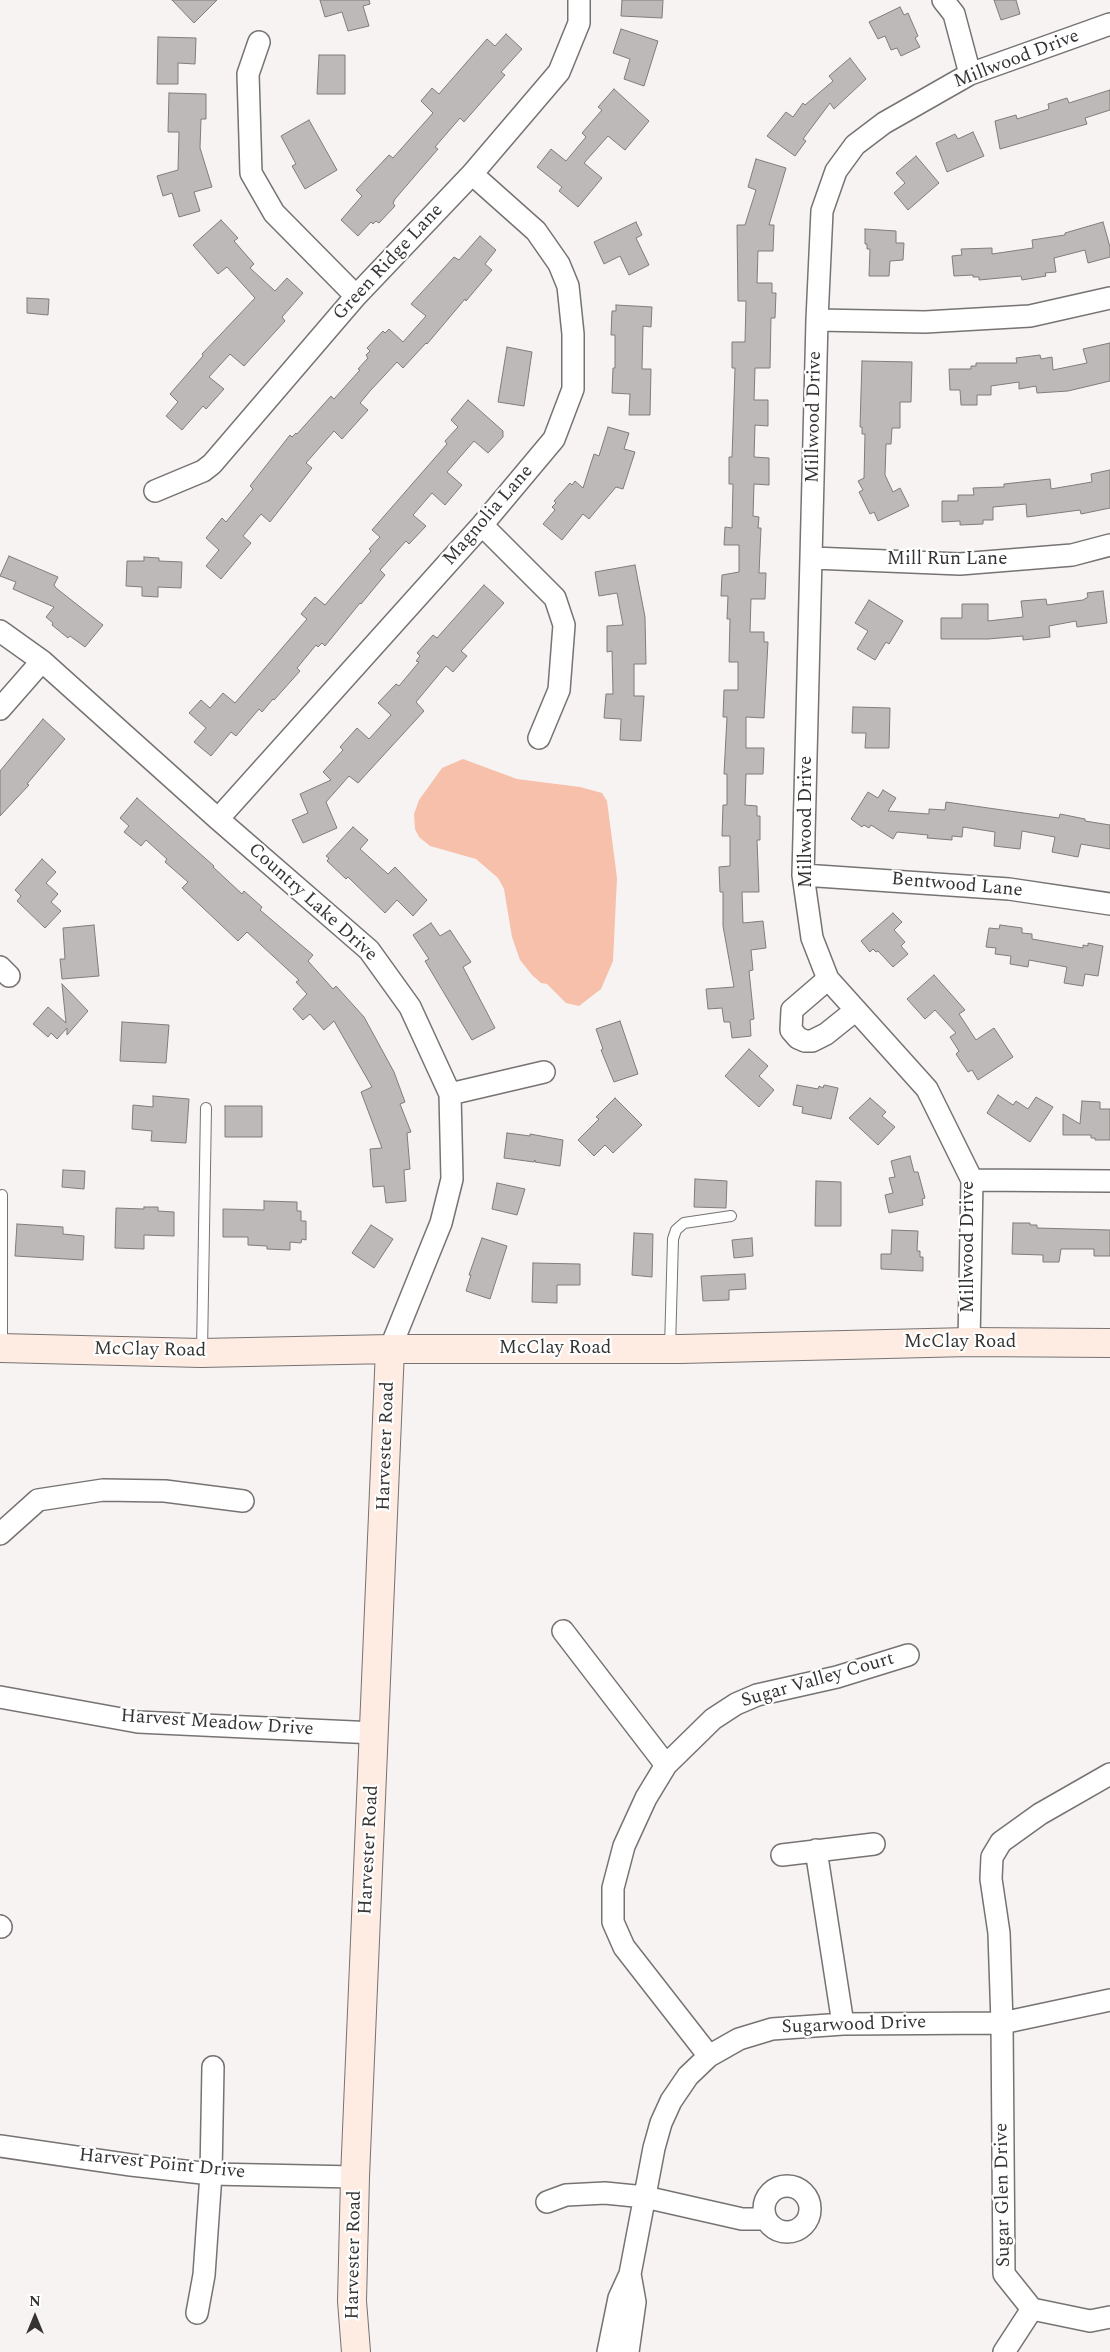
<!DOCTYPE html>
<style>
body{margin:0}
#map{position:relative;width:1110px;height:2352px;overflow:hidden;background:#f6f3f2;font-family:Spectral,serif}
canvas{display:block}
.north{position:absolute;left:10px;top:2292px;width:50px;height:50px;-webkit-text-stroke:4px #fff;paint-order:stroke;rotate:0deg;font-size:14px;font-weight:700;line-height:20px;text-align:center;color:#353433}
.north::after{content:'';display:block;margin:auto;width:18px;height:22px;background:#353433;clip-path:polygon(50% 0,100% 100%,50% 72%,0 100%)}
</style>
<div id="map">
<canvas width="1110" height="2352"></canvas>
<div class="north">N</div>
</div>
<script>
const context = document.querySelector('canvas').getContext('2d');
context.lineJoin = 'round';
function fillPath(path, color) {
  context.fillStyle = color;
  context.fill(path, 'evenodd');
}
function toPath(rows) {
  const path = new Path2D();
  for (const r of rows) {
    if (r.length === 3) {
      path.moveTo(r[0] + r[2], r[1]);
      path.arc(r[0], r[1], r[2], 0, 2 * Math.PI);
      continue;
    }
    path.moveTo(r[0], r[1]);
    for (let i = 2; i < r.length; i += 2) path.lineTo(r[i], r[i + 1]);
  }
  return path;
}
function strokePath(path, color, width, dash) {
  context.strokeStyle = color;
  context.lineWidth = width;
  context.lineCap = dash ? 'butt' : 'round';
  context.setLineDash(dash || []);
  context.stroke(path);
}
function write(font, color, halo, rows, align = 'center') {
  context.font = font + ' Spectral,serif';
  context.lineWidth = 4.5;
  context.setLineDash([]);
  context.textBaseline = 'middle';
  context.strokeStyle = halo;
  context.fillStyle = color;
  for (const [text, x, y, turn = 0] of rows) {
    context.save();
    context.translate(x, y);
    context.rotate((+turn || 0) * Math.PI / 180);
    context.textAlign = isNaN(turn) ? turn : align;
    if (halo) context.strokeText(text, 0, 0);
    context.fillText(text, 0, 0);
    context.restore();
  }
}
const water = toPath([
 [463,759,517,779,580,787,602,793,607,801,617,878,613,961,601,989,579,1006,566,1003,547,984,541,983,532,975,520,960,512,937,504,889,498,878,476,859,430,846,419,837,415,829,414,814,419,800,442,768]
]);
const building = toPath([
 [172,0,217,0,194,23,172,0],
 [320,0,369,0,370,4,363,6,369,26,348,31,342,12,325,17,320,0],
 [622,0,663,0,662,18,621,16,622,0],
 [994,0,1016,0,1020,14,1001,20,994,0],
 [900,7,904,15,908,13,918,36,915,38,920,47,901,56,897,48,891,50,885,36,878,39,869,22,900,7],
 [621,29,658,41,644,86,624,79,630,59,613,53,621,29],
 [506,34,522,49,501,72,505,75,464,122,460,118,435,147,438,149,395,199,393,203,395,206,379,223,376,221,373,224,371,222,358,236,341,220,362,196,356,190,389,155,393,158,433,113,421,101,432,88,439,94,487,39,495,46,506,34],
 [158,37,196,38,195,64,178,63,178,84,157,84,158,37],
 [319,55,345,55,345,94,317,94,319,55],
 [850,58,866,79,834,109,830,103,803,139,806,141,795,156,767,136,786,112,793,117,803,103,805,105,833,81,829,76,850,58],
 [614,89,649,121,625,150,608,136,584,163,602,178,578,207,559,191,562,187,537,167,551,149,566,161,586,137,582,133,602,110,598,107,614,89],
 [1110,90,1110,110,1085,118,1087,124,1000,149,995,121,1016,115,1017,119,1049,109,1048,104,1067,98,1069,103,1110,90],
 [169,93,206,94,206,119,201,119,200,148,212,187,194,192,200,211,179,217,172,193,163,196,157,176,178,170,179,132,168,132,169,93],
 [309,120,337,170,305,189,292,166,296,164,281,136,309,120],
 [973,132,984,156,947,172,936,143,955,134,958,139,973,132],
 [916,156,939,183,908,210,894,193,905,183,896,173,916,156],
 [756,159,786,168,769,225,774,225,773,251,758,251,757,283,772,283,772,293,776,293,775,318,771,318,770,368,755,368,754,400,768,400,768,426,755,425,754,457,769,458,769,485,754,484,753,516,759,517,758,528,761,528,759,573,766,573,765,599,751,599,750,632,764,632,764,642,768,642,764,718,746,717,746,748,764,748,763,774,746,774,745,805,757,806,757,816,760,816,760,840,757,840,759,892,742,892,743,923,763,921,766,948,751,950,753,970,749,971,754,1019,750,1020,751,1036,732,1038,730,1022,724,1022,722,1008,708,1009,706,989,734,987,723,926,723,892,720,892,719,867,730,866,730,836,722,836,723,805,727,805,727,774,724,774,727,717,723,717,724,690,738,690,738,662,729,662,730,619,727,619,728,596,721,596,722,575,739,572,739,545,724,545,725,527,732,528,733,484,729,484,729,457,732,457,734,399,735,368,732,368,732,342,745,342,746,301,738,301,737,225,745,225,756,190,748,187,756,159],
 [221,220,238,238,234,241,254,264,250,268,275,291,287,278,303,293,282,317,285,321,244,366,230,354,209,377,224,389,206,409,203,406,182,430,166,416,178,402,170,394,203,356,202,354,255,298,227,267,218,274,193,245,221,220],
 [636,222,642,235,636,238,649,265,629,275,620,256,604,264,594,242,636,222],
 [1103,222,1110,247,1110,257,1088,263,1085,250,1054,258,1056,272,1045,273,1046,276,1022,280,1021,276,979,280,979,277,973,277,973,275,954,276,952,256,962,255,961,249,992,248,992,254,1033,248,1032,240,1065,235,1065,233,1103,222],
 [865,229,896,231,896,243,904,243,903,260,890,261,889,276,869,276,870,249,867,249,867,244,865,244,865,229],
 [480,236,496,250,485,264,492,270,466,301,465,299,427,344,426,343,403,368,397,362,370,391,360,403,368,410,342,439,334,431,306,463,312,468,270,522,261,514,243,536,251,543,221,579,206,566,219,550,206,538,222,518,226,522,253,489,250,486,290,435,292,437,296,433,297,434,331,396,334,399,360,370,358,369,368,358,366,355,370,351,367,348,383,331,385,333,389,329,403,342,426,316,411,304,454,257,459,260,480,236],
 [27,298,49,299,48,315,27,313,27,298],
 [616,305,652,307,651,327,643,326,642,369,651,369,650,415,629,415,630,394,612,393,613,368,615,368,615,335,611,335,612,311,616,311,616,305],
 [1110,343,1110,381,1068,391,1037,393,1036,386,1019,389,1019,382,991,386,991,395,977,395,977,405,961,405,960,390,950,390,949,369,971,369,971,366,976,366,976,363,1017,363,1016,358,1040,355,1041,359,1052,357,1053,370,1087,363,1083,349,1110,343],
 [507,347,532,352,524,406,498,402,507,347],
 [862,361,912,362,911,402,900,402,900,428,892,428,891,444,886,444,885,475,893,492,900,488,909,506,878,521,874,512,870,514,859,492,863,490,858,481,864,478,865,434,862,434,862,427,860,427,862,361],
 [468,400,503,431,503,437,488,453,474,441,447,472,462,485,445,505,432,493,413,515,426,526,409,544,406,541,380,570,385,575,361,604,360,603,325,646,322,643,318,647,316,645,297,668,300,671,274,700,273,699,262,712,259,709,236,736,231,732,211,756,194,742,206,728,189,713,201,700,210,708,223,693,235,703,307,619,301,614,315,597,325,605,371,551,369,549,380,537,372,530,447,444,445,441,458,427,451,420,468,400],
 [608,427,629,433,624,449,635,452,623,489,616,487,589,519,583,514,562,540,543,524,555,510,552,507,556,503,554,501,570,483,572,485,575,481,583,488,594,454,599,456,608,427],
 [1110,470,1110,508,1081,514,1080,510,1027,517,1026,504,993,507,993,520,983,520,983,524,960,525,960,521,942,522,942,501,958,501,958,495,974,495,973,488,1004,487,1004,484,1050,479,1051,489,1092,482,1091,474,1110,470],
 [9,556,58,577,54,585,56,588,103,625,85,647,70,636,68,638,52,625,53,623,46,617,54,607,13,589,16,582,0,576,9,556],
 [144,557,159,558,159,561,182,562,181,588,158,587,158,597,142,596,142,587,126,586,127,561,144,561,144,557],
 [635,565,645,617,646,664,634,664,634,696,644,696,641,741,620,740,621,719,604,718,606,694,613,694,612,651,607,652,607,626,623,625,617,593,599,596,595,572,635,565],
 [484,585,504,603,461,651,467,656,453,672,446,666,416,702,424,711,358,783,349,776,326,802,337,828,303,843,292,820,308,813,300,794,331,780,323,772,343,750,340,747,357,728,369,739,391,715,378,703,396,684,399,686,419,662,416,661,420,656,417,653,433,635,437,638,484,585],
 [1103,591,1107,623,1077,627,1076,621,1049,626,1050,637,1023,640,1023,636,988,639,941,639,941,618,962,618,962,604,988,604,988,621,1023,617,1021,601,1046,599,1047,605,1083,600,1088,597,1087,593,1103,591],
 [869,600,903,621,889,644,886,642,875,660,857,649,868,631,855,623,869,600],
 [853,707,890,708,889,748,865,748,866,733,852,733,853,707],
 [43,719,65,739,27,784,29,785,0,816,0,771,43,719],
 [883,790,896,798,888,811,929,814,929,809,945,810,946,802,1059,818,1060,814,1085,819,1085,821,1110,825,1110,849,1081,844,1078,857,1052,852,1055,837,1022,831,1020,849,994,846,995,832,963,827,962,837,952,836,952,840,927,838,928,835,897,832,893,839,871,825,869,828,864,825,862,827,851,819,868,792,878,798,883,790],
 [137,798,214,866,213,867,242,894,244,891,262,907,260,910,313,955,308,961,333,989,336,986,364,1017,394,1072,405,1102,400,1104,411,1132,407,1133,410,1169,404,1170,406,1201,386,1203,384,1186,373,1187,370,1149,382,1148,361,1092,372,1087,334,1021,324,1030,310,1014,303,1020,293,1009,307,994,296,982,299,980,247,932,238,941,182,888,188,882,165,862,167,859,146,840,141,846,124,832,129,826,120,818,137,798],
 [353,827,368,840,360,849,388,874,395,867,427,900,413,916,397,900,385,913,348,877,346,879,327,861,329,858,326,856,353,827],
 [42,859,56,872,46,883,58,894,51,902,61,911,45,928,17,901,21,896,15,890,42,859],
 [893,913,902,922,894,930,905,942,901,946,908,954,893,967,878,951,876,952,873,949,870,952,861,941,893,913],
 [431,923,440,936,450,930,471,962,463,967,495,1028,472,1040,425,961,429,959,413,935,431,923],
 [94,925,99,976,62,979,60,959,65,959,63,928,94,925],
 [1000,925,1022,928,1022,933,1032,934,1032,939,1083,948,1083,945,1088,946,1088,943,1103,946,1098,976,1085,974,1083,986,1064,983,1067,967,1029,960,1028,967,1010,964,1011,956,995,954,996,948,986,947,989,928,999,929,1000,925],
 [934,975,965,1010,959,1014,976,1040,994,1028,1013,1057,978,1080,972,1070,968,1072,956,1054,959,1051,950,1037,956,1033,935,1010,925,1019,907,999,934,975],
 [62,984,88,1011,67,1035,67,1028,57,1039,51,1033,48,1037,33,1024,48,1007,66,1023,62,984],
 [620,1021,638,1074,614,1082,601,1050,603,1049,596,1029,620,1021],
 [122,1022,169,1025,166,1063,120,1061,122,1022],
 [749,1049,768,1066,759,1076,774,1090,759,1107,725,1076,749,1049],
 [797,1085,818,1089,819,1086,823,1088,824,1085,838,1088,831,1119,802,1113,803,1107,793,1105,797,1085],
 [998,1095,1013,1105,1016,1101,1028,1109,1036,1097,1053,1107,1030,1142,987,1113,998,1095],
 [153,1096,189,1099,186,1143,151,1141,152,1131,132,1129,133,1105,153,1107,153,1096],
 [615,1098,642,1125,613,1153,605,1145,594,1156,578,1140,599,1119,596,1117,615,1098],
 [870,1098,886,1112,882,1116,895,1127,878,1145,849,1118,870,1098],
 [1082,1101,1100,1102,1100,1109,1110,1109,1110,1140,1095,1140,1095,1138,1091,1138,1091,1135,1063,1135,1063,1114,1080,1124,1082,1101],
 [225,1106,262,1106,262,1137,225,1137,225,1106],
 [507,1133,530,1136,530,1134,563,1140,560,1166,535,1162,535,1160,534,1162,504,1158,507,1133],
 [910,1156,914,1172,918,1172,925,1198,922,1199,923,1205,889,1213,885,1195,893,1193,889,1178,895,1177,891,1161,910,1156],
 [63,1170,85,1171,84,1189,62,1187,63,1170],
 [695,1179,727,1181,726,1208,694,1207,695,1179],
 [816,1181,841,1182,841,1226,815,1226,816,1181],
 [497,1183,525,1189,517,1215,492,1209,497,1183],
 [264,1201,297,1202,297,1211,301,1211,301,1221,306,1221,306,1240,302,1239,301,1243,290,1242,290,1250,267,1249,267,1246,248,1245,248,1237,223,1237,223,1209,264,1210,264,1201],
 [144,1207,158,1207,158,1211,174,1212,174,1236,144,1235,144,1249,115,1248,116,1208,144,1209,144,1207],
 [1013,1223,1030,1223,1030,1225,1037,1225,1037,1228,1110,1230,1110,1256,1094,1256,1094,1249,1061,1249,1059,1262,1043,1262,1043,1255,1012,1254,1013,1223],
 [17,1224,63,1227,63,1234,84,1236,83,1260,15,1256,17,1224],
 [371,1225,393,1239,374,1268,352,1253,371,1225],
 [892,1230,918,1231,917,1251,920,1251,920,1257,923,1257,923,1271,881,1269,881,1254,891,1254,892,1230],
 [634,1233,653,1234,652,1277,632,1275,634,1233],
 [482,1238,507,1246,490,1299,466,1291,471,1275,469,1275,482,1238],
 [752,1238,753,1256,734,1258,732,1240,752,1238],
 [533,1263,580,1264,580,1285,557,1285,557,1303,532,1302,533,1263],
 [745,1274,746,1289,729,1290,729,1300,703,1301,701,1276,745,1274]
]);
const service = toPath([
 [2,1195,2,1347],
 [670,1348,673,1239,676,1230,684,1223,731,1216],
 [202,1352,206,1108]
]);
const minor = toPath([
 [943,0,954,14,970,74],
 [259,42,248,74,251,173,274,213,356,296],
 [817,320,925,322,1030,316,1110,298],
 [155,491,203,471,212,464,356,296,472,174,559,72,579,23,579,0],
 [482,525,555,598,564,625,559,690,539,738],
 [813,558,960,564,1072,555,1110,545],
 [0,631,42,661,218,819,369,950,410,1007,450,1094,452,1179,441,1223,390,1349],
 [0,709,42,661],
 [218,819,482,525,554,439,573,389,573,334,568,286,559,264,536,231,472,174],
 [803,875,1009,889,1110,904],
 [0,967,9,976],
 [828,979,792,1010,791,1030,798,1038,805,1041,812,1041,826,1034,856,1010],
 [450,1094,544,1072],
 [972,1180,1110,1181],
 [969,1342,972,1180,927,1089,828,979,812,938,803,875,817,320,822,211,836,171,855,145,884,123,970,74,1110,24],
 [0,1534,38,1500,103,1490,165,1491,243,1501],
 [563,1631,666,1765],
 [0,1697,138,1722,375,1733],
 [1110,1774,1040,1814,1001,1842,992,1857,991,1879,999,1933,1002,2023,1004,2274,1032,2309,1090,2321,1110,2317],
 [816,1850,843,2024],
 [782,1855,874,1844],
 [0,1926,1,1927],
 [709,2056,624,1947,613,1922,613,1888,624,1846,646,1798,666,1765,713,1719,736,1704,757,1695,837,1677,908,1655],
 [0,2146,131,2165,211,2174,355,2177],
 [787,2209,23],
 [547,2202,566,2195,605,2193,645,2197,742,2219,766,2219],
 [197,2313,204,2275,211,2174,213,2067],
 [608,2352,619,2298,630,2274,654,2148,661,2123,671,2101,688,2076,709,2056,739,2039,772,2029,843,2024,1002,2023,1110,2000],
 [628,2352,635,2302,630,2274],
 [1004,2352,1032,2309]
]);
const secondary = toPath([
 [0,1348,201,1353,390,1349,680,1349,969,1342,1110,1343],
 [356,2352,352,2301,355,2177,390,1349]
]);
const streetNames = [
 ["Millwood Drive",1017,60,-21],
 ["Green Ridge Lane",389,263,-47],
 ["Millwood Drive",815,417,-89],
 ["Magnolia Lane",489,516,-49],
 ["Mill Run Lane",947,560],
 ["Millwood Drive",807,822,-90],
 ["Bentwood Lane",957,886,5],
 ["Country Lake Drive",312,903,42],
 ["Millwood Drive",969,1247,-90],
 ["McClay Road",960,1343],
 ["McClay Road",555,1349],
 ["McClay Road",150,1351,1],
 ["Harvester Road",387,1446,-88],
 ["Sugar Valley Court",818,1681,-16],
 ["Harvest Meadow Drive",217,1724,4],
 ["Harvester Road",370,1850,-87],
 ["Sugarwood Drive",854,2026,-2],
 ["Harvest Point Drive",162,2165,6],
 ["Sugar Glen Drive",1004,2195,-91],
 ["Harvester Road",355,2255,-89]
];
fillPath(water, '#f6c0aa');
fillPath(building, '#bdb9b8');
strokePath(building, '#7f7c7b', 1);
strokePath(service, '#767372', 12);
strokePath(minor, '#767372', 24);
strokePath(secondary, '#767372', 30);
strokePath(service, '#fff', 10);
strokePath(minor, '#fff', 21);
strokePath(secondary, '#feebe2', 28);
write('19px', '#353433', '#fff', streetNames);
</script>
